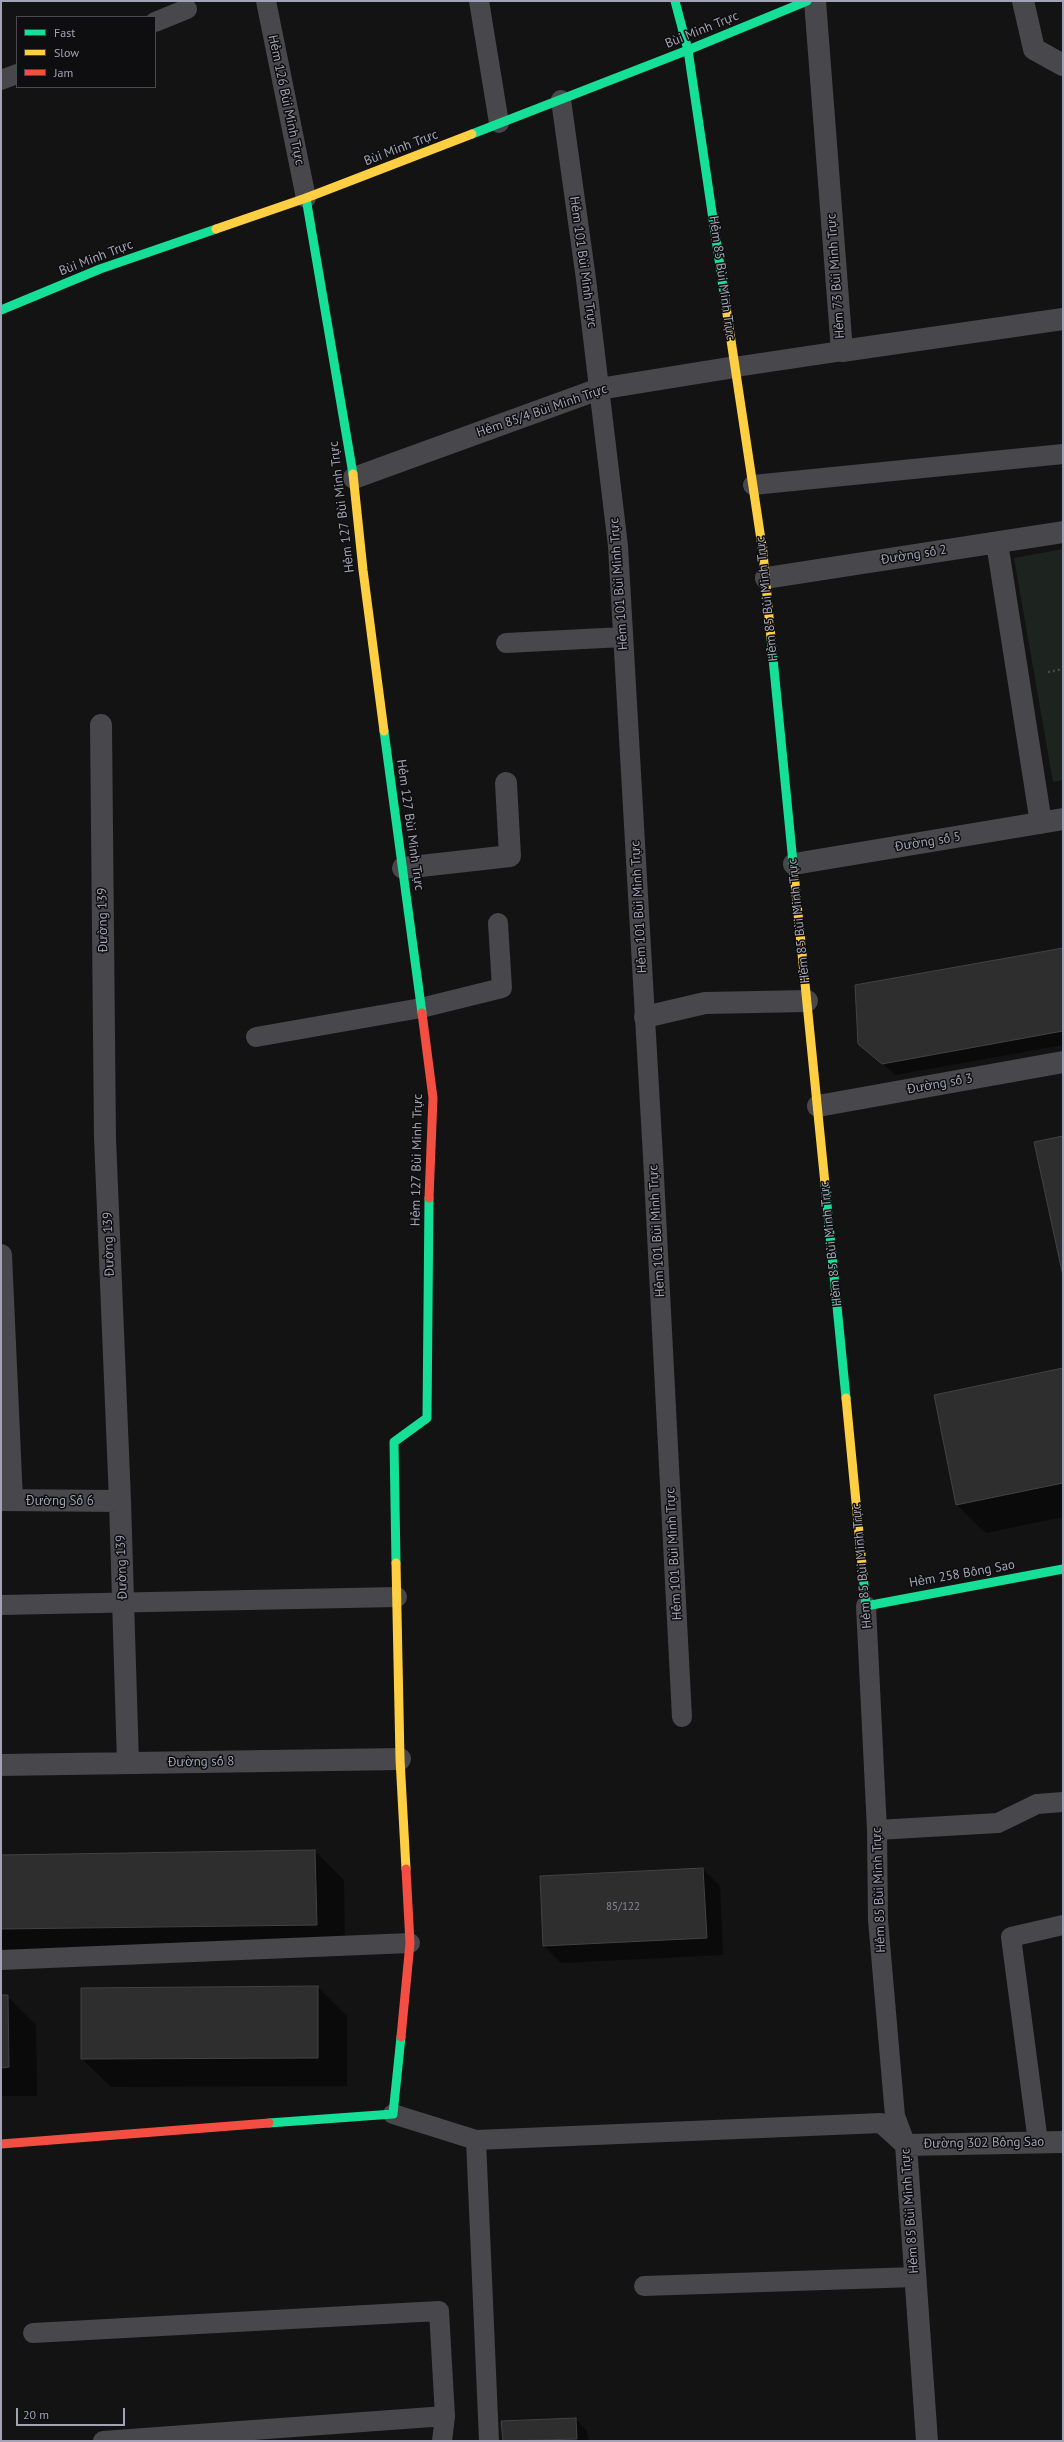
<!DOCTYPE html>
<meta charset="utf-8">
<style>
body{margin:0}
#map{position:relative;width:1064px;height:2442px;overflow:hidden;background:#131313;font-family:"PT Sans",sans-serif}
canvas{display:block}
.frame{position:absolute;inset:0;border:2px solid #a2a3b6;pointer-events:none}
.legend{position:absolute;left:16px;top:16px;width:140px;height:72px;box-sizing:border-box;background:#0e0d0f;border:1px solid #494952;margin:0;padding:5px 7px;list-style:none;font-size:12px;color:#a2a3b6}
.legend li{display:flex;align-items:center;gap:8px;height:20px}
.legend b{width:20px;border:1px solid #494952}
.scale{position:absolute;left:16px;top:2408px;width:109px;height:18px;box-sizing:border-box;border:2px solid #a2a3b6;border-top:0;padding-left:5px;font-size:12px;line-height:14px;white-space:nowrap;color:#a2a3b6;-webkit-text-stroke:3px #0e0d0f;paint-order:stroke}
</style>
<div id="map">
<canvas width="1064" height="2442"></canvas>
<div class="frame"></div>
<ul class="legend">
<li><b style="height:5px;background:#16e098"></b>Fast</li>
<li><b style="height:5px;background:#ffcf43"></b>Slow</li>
<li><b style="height:5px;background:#f24e42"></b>Jam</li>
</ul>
<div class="scale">20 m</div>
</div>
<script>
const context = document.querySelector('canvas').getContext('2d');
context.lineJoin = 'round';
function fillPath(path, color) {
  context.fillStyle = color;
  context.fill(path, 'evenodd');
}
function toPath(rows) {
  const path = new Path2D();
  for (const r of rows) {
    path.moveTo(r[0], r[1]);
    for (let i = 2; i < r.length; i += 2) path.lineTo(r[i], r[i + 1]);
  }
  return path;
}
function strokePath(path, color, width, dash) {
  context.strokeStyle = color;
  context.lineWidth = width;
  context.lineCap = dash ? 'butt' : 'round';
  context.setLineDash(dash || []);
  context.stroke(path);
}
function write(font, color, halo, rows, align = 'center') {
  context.font = font + ' "PT Sans",sans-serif';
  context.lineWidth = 3;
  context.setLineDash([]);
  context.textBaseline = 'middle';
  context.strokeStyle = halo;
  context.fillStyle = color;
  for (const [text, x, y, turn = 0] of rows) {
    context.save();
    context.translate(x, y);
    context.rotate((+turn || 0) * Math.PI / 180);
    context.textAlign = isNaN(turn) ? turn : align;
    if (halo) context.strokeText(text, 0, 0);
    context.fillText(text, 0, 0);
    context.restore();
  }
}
const green = toPath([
 [1063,549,1063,780,1053,782,1014,558]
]);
const shadow = toPath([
 [1063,949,1063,1045,895,1075,859,1043],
 [1063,1369,1063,1517,986,1533,957,1505],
 [315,1851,344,1880,345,1953,1,1958,1,1856],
 [703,1869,720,1886,723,1955,561,1963,544,1946],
 [318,1987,347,2016,347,2086,111,2087,82,2059,82,1989],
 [1,1996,7,1996,36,2025,37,2096,1,2096],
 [576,2419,587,2431,588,2441,504,2441,502,2422]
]);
const building = toPath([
 [1063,948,1063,1031,882,1064,858,1044,855,985,1063,948],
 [1063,1136,1063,1276,1034,1142,1063,1136],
 [1063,1368,1063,1483,956,1505,934,1395,1063,1368],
 [315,1850,317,1925,1,1929,1,1855,315,1850],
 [703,1868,707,1938,543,1946,540,1876,703,1868],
 [318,1986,318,2058,81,2059,81,1988,318,1986],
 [1,1995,8,1995,9,2067,1,2068,1,1995],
 [576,2418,577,2439,503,2441,501,2421,576,2418]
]);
const path = toPath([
 [1048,672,1063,669]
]);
const lane = toPath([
 [266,1,306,198],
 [479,1,499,123],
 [155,22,187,9],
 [1,80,17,74],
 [561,100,586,279,618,546,653,1157,682,1717],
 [735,367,842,351],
 [753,485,1063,454],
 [506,643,623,637],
 [256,1037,421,1008,502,988,498,923],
 [1,1605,397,1597],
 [866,1606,877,1830,878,1920,895,2116,906,2145],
 [877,1830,998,1823,1037,1804,1063,1802],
 [1,1960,410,1943],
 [393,2114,476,2140,881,2123,904,2144],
 [476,2140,489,2441],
 [1038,2142,1011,1937,1063,1925],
 [644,2286,915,2277],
 [33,2333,439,2311,445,2416,442,2441],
 [103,2441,445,2416]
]);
const street = toPath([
 [815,1,842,351,1063,319],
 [1023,1,1034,49,1063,65],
 [354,478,599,389,735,367],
 [997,543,1041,823],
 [766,578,1063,532],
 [101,725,105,1138,120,1501,128,1763],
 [794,864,1063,819],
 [403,868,510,856,506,783],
 [645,1017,705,1003,807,1001],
 [818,1106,1063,1062],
 [1,1255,12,1500],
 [1,1500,120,1501],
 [1,1765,400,1759],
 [927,2441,906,2145,1063,2142]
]);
const fast = toPath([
 [675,1,688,50,726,307],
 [472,134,688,50,807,1],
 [306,198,353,474],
 [1,310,100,269,216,229],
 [771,638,794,873],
 [384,731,422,1013],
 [825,1184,846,1398],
 [396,1563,394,1442,427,1418,429,1198],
 [863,1575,866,1606,1063,1569],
 [269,2123,393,2114,401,2037]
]);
const slow = toPath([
 [216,229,306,198,472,134],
 [726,307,763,553,771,638],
 [353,474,363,570,384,731],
 [794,873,825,1184],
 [846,1398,863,1575],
 [396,1563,400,1759,406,1869]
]);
const jam = toPath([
 [422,1013,433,1098,429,1198],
 [401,2037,410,1943,406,1869],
 [1,2144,269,2123]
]);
const numberNames = [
 ["85/122",623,1907]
];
const streetNames = [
 ["Bùi Minh Trực",702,30,-22],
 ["Hẻm 126 Bùi Minh Trực",286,100,78],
 ["Bùi Minh Trực",401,148,-21],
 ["Bùi Minh Trực",96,258,-21],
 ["Hẻm 101 Bùi Minh Trực",583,262,82],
 ["Hẻm 73 Bùi Minh Trực",836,276,-94],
 ["Hẻm 85 Bùi Minh Trực",722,278,82],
 ["Hẻm 85/4 Bùi Minh Trực",542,411,-19],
 ["Hẻm 127 Bùi Minh Trực",342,507,-97],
 ["Đường số 2",914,555,-9],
 ["Hẻm 101 Bùi Minh Trực",619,584,-94],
 ["Hẻm 85 Bùi Minh Trực",767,599,-96],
 ["Hẻm 127 Bùi Minh Trực",410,825,82],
 ["Đường số 5",928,842,-9],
 ["Hẻm 101 Bùi Minh Trực",639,907,-93],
 ["Đường 139",103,920,-91],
 ["Hẻm 85 Bùi Minh Trực",799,921,-96],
 ["Đường số 3",940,1084,-10],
 ["Hẻm 127 Bùi Minh Trực",417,1160,-89],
 ["Hẻm 101 Bùi Minh Trực",657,1231,-93],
 ["Đường 139",109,1244,-92],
 ["Hẻm 85 Bùi Minh Trực",831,1244,-96],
 ["Đường Số 6",60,1501],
 ["Hẻm 101 Bùi Minh Trực",674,1554,-93],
 ["Hẻm 85 Bùi Minh Trực",862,1566,-95],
 ["Đường 139",122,1567,-92],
 ["Hẻm 258 Bông Sao",962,1574,-10],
 ["Đường số 8",201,1762,-1],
 ["Hẻm 85 Bùi Minh Trực",879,1890,-92],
 ["Đường 302 Bông Sao",984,2143,-1],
 ["Hẻm 85 Bùi Minh Trực",910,2211,-94]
];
fillPath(green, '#1d241f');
fillPath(shadow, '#0007');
fillPath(building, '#2e2e2f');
strokePath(building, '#424247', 1);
strokePath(path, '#48494e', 2.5, [2, 3]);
strokePath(lane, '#47474c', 20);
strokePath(street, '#47474c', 22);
strokePath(fast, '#16e098', 9);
strokePath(slow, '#ffcf43', 9);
strokePath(jam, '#f24e42', 9);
write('11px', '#858694', null, numberNames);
write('13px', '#a2a3b6', '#0e0d0f', streetNames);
</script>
